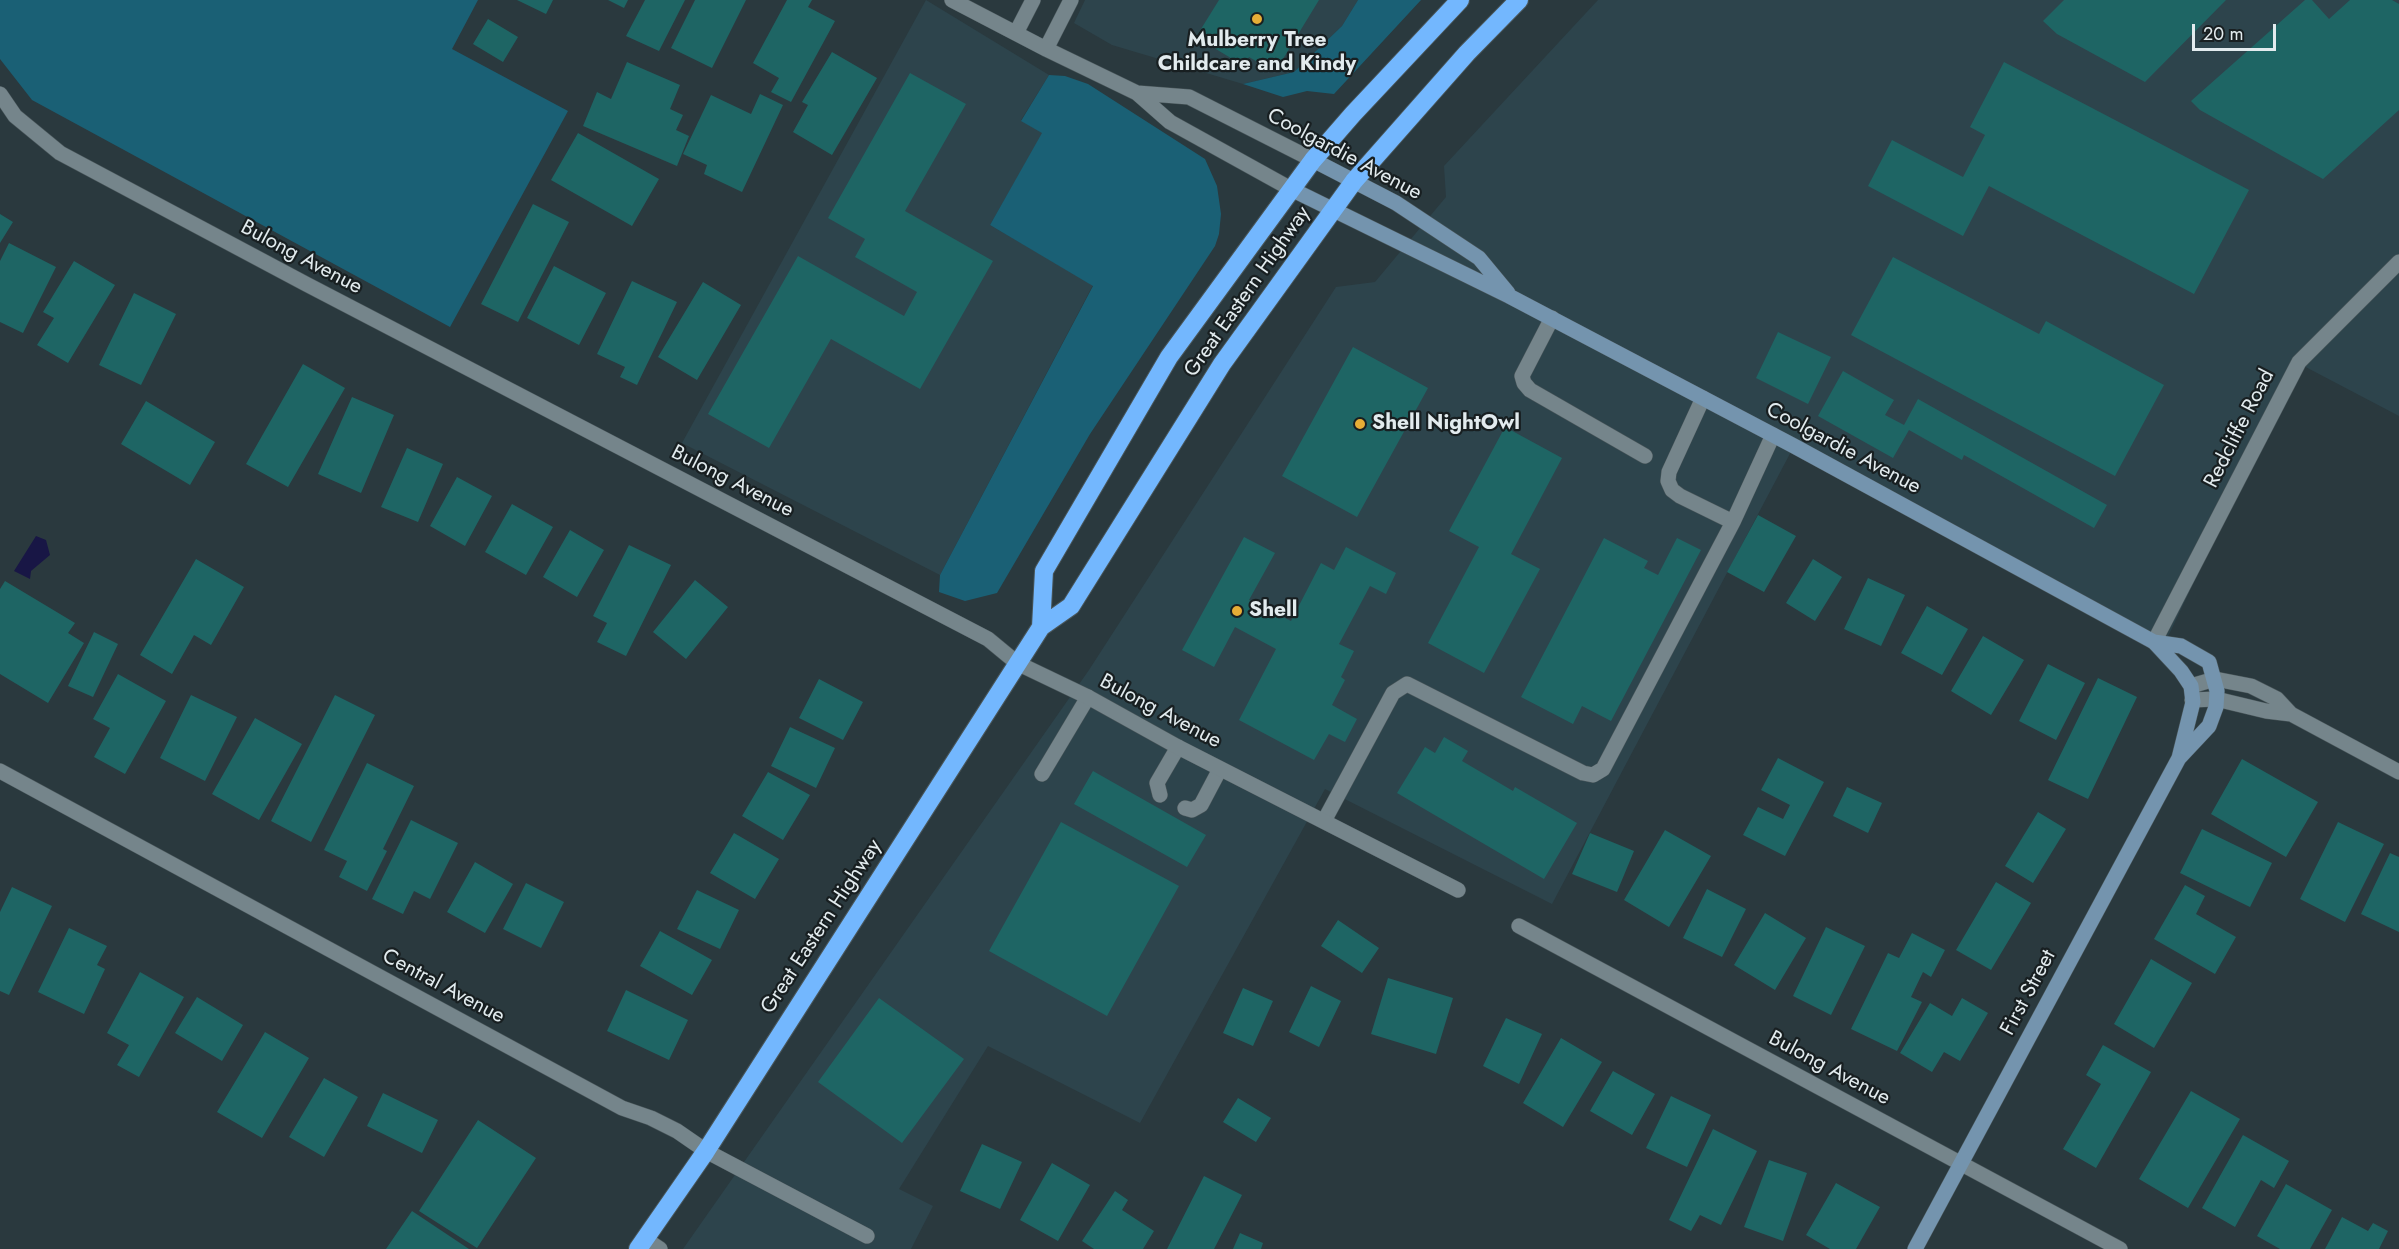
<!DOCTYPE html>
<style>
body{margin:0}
#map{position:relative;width:2399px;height:1249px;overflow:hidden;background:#2a393e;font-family:Jost,sans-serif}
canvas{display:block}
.scale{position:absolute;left:2192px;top:24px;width:84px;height:27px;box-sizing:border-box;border:3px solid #e2ebee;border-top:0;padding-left:8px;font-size:18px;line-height:21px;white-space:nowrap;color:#e2ebee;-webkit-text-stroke:4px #181f21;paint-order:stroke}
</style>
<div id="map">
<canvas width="2399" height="1249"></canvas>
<div class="scale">20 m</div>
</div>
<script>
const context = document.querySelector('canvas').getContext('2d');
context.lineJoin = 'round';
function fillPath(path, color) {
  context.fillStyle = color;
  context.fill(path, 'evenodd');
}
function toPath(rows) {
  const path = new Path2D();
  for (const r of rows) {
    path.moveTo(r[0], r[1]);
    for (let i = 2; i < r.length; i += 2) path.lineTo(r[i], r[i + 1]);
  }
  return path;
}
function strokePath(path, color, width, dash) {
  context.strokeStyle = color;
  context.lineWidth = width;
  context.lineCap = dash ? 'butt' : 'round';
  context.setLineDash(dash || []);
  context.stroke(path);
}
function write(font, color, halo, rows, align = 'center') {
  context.font = font + ' Jost,sans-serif';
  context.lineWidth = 4.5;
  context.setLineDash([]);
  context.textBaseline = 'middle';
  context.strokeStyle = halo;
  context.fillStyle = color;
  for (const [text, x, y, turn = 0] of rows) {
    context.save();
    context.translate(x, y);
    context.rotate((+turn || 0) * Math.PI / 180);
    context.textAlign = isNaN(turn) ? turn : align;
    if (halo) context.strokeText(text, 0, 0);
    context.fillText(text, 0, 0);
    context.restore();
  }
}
const built = toPath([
 [926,0,1049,75,1021,120,1043,133,990,225,1093,285,940,575,682,443],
 [1085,0,1358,0,1342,26,1294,72,1243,84,1112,45,1074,23],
 [1598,0,2399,0,2399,416,2298,363,2163,647,1794,446,1552,904,1325,789,1140,1123,988,1046,899,1189,933,1206,911,1249,683,1249,1089,670,1336,287,1375,282,1446,197,1444,166]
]);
const green = toPath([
 [0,0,478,0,452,49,568,111,450,327,32,100,0,59],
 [1358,0,1421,0,1334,94,1307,91,1283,97,1243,84,1294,72,1342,26],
 [1049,75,1065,76,1088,84,1205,159,1217,186,1221,214,1219,234,1215,246,1090,434,997,593,965,601,939,592,940,575,1093,286,990,225,1042,133,1021,121]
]);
const water = toPath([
 [36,536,46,540,50,555,31,571,30,579,14,571]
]);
const building = toPath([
 [517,0,553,0,546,14],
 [608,0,628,0,624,8],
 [645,0,685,0,659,51,626,36],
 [695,0,746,0,712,68,671,48],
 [787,0,812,0,808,7,835,21,791,102,771,92,779,78,753,63],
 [1219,0,1319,0,1275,72,1249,57,1244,66,1196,37],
 [2064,0,2226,0,2145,82,2057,34,2043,21],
 [2305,0,2312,0,2329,19,2350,0,2392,0,2399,4,2399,110,2323,179,2200,110,2191,101],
 [488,19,518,37,503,62,473,44],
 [832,52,877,78,832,155,793,132,808,105,802,102],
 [627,62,680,85,670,109,683,115,676,130,689,136,677,166,583,126,597,92,611,99],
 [2004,62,2249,190,2194,294,1989,186,1963,236,1868,186,1892,140,1963,177,1985,135,1970,127],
 [910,73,966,104,905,211,993,261,920,389,831,339,769,448,708,414,798,256,904,316,917,292,855,257,865,239,828,218],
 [760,94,783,105,742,192,704,174,707,165,683,154,711,95,751,114],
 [578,133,659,179,632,226,551,180],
 [533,204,569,222,518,322,481,304],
 [0,214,13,222,0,243],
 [9,243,56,267,23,333,0,322,0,261],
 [1893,257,2039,334,2046,321,2164,385,2115,476,1851,335],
 [74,261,115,285,68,363,37,345,54,318,43,312],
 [554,266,606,293,579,345,527,318],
 [632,281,677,302,637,385,620,377,625,367,597,354],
 [703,282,741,305,697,380,658,357],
 [134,293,176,314,141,385,99,365],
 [1778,332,1831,357,1808,404,1756,378],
 [1353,347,1428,388,1357,517,1282,476],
 [303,364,345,388,288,487,246,464],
 [1843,371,1894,400,1885,415,1904,425,1918,399,2107,505,2094,528,1964,455,1962,460,1909,430,1893,458,1818,416],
 [352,397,394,415,361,493,318,474],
 [146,401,215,442,190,485,121,444],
 [1505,427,1562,458,1511,554,1540,569,1484,673,1428,643,1479,547,1449,531],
 [407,448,443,464,418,522,381,507],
 [457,477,492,496,465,546,430,526],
 [512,504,553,527,526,575,485,552],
 [1758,515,1796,536,1764,592,1727,572],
 [570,530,604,550,577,597,543,577],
 [1244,537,1275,553,1249,600,1291,621,1321,563,1334,570,1346,547,1396,573,1386,594,1370,586,1339,644,1354,651,1341,677,1345,680,1332,705,1357,719,1345,742,1329,734,1314,760,1239,720,1276,649,1235,627,1214,667,1182,650],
 [1604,538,1648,561,1644,568,1658,575,1677,538,1701,550,1611,721,1582,706,1573,724,1521,697],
 [629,545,671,565,626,656,597,642,607,623,593,616],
 [196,559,244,587,211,645,194,635,172,674,140,655],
 [1813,559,1842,577,1815,621,1786,603],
 [1868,578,1905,595,1881,646,1844,629],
 [695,580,728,607,686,659,653,632],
 [5,581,75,623,68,633,84,643,48,703,0,674,0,589],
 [1927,606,1968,629,1942,675,1901,653],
 [94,632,118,644,93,697,68,686],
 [1983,636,2024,660,1991,715,1951,691],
 [2048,664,2085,683,2056,740,2019,721],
 [118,674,166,701,125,774,94,757,110,728,93,719],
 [2098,678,2137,697,2088,799,2048,780],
 [819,679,863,702,843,740,799,718],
 [191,695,237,717,205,781,160,758],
 [335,695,375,715,311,842,271,821],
 [255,718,302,744,259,820,212,794],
 [790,727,835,748,816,788,771,766],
 [1444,737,1468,751,1462,761,1513,791,1515,787,1577,823,1544,879,1397,793,1425,747,1435,753],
 [1778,758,1824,782,1785,856,1743,835,1758,807,1783,819,1790,805,1761,790],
 [2242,759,2318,802,2286,857,2211,814],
 [367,763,414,786,383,849,387,851,367,891,339,877,347,861,324,850],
 [1093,771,1206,835,1187,867,1074,804],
 [768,772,810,795,783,840,742,816],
 [1847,787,1882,803,1868,833,1833,816],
 [2038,812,2066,829,2033,883,2005,866],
 [411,820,458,843,430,899,414,891,403,914,372,899],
 [1061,822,1179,886,1107,1016,989,951],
 [2338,822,2384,844,2345,922,2300,899],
 [2202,829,2272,863,2250,907,2180,873],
 [1665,830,1711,856,1669,927,1624,900],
 [734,833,779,859,755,899,710,873],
 [1590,833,1634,851,1617,892,1572,874],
 [2390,853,2399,857,2399,932,2361,914],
 [475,862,513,884,485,933,447,912],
 [1996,882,2031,903,1991,970,1956,950],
 [526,883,564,902,541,948,503,929],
 [2185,885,2205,896,2196,914,2236,937,2215,974,2154,939],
 [12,887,52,906,9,995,0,991,0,912],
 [1707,889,1746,909,1722,957,1683,938],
 [697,890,739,910,720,949,677,929],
 [1765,913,1806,938,1775,990,1734,965],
 [1338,920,1379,948,1362,973,1321,946],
 [1826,927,1865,946,1831,1015,1793,996],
 [69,928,107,946,97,965,105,969,84,1014,38,992],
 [660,931,712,960,692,995,640,966],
 [1912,933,1945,950,1931,977,1923,972,1911,997,1922,1002,1897,1051,1851,1029,1888,953,1899,958],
 [2151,959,2192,983,2154,1048,2114,1024],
 [140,972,184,997,139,1077,117,1065,129,1045,107,1033],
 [1388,978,1453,998,1436,1054,1371,1034],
 [1311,986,1341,1001,1319,1047,1289,1032],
 [1243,988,1273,1001,1253,1046,1223,1033],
 [626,990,688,1020,669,1060,607,1031],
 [197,997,243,1025,222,1061,175,1033],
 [879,998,964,1059,902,1143,818,1082],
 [1962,998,1988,1013,1960,1061,1944,1052,1932,1072,1900,1053,1930,1003,1952,1016],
 [1506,1018,1542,1034,1519,1084,1483,1066],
 [265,1032,309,1058,262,1138,217,1112],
 [1561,1038,1602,1062,1563,1127,1523,1103],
 [2103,1045,2151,1072,2096,1168,2063,1149,2101,1084,2086,1075],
 [1613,1071,1655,1094,1632,1135,1590,1111],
 [324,1078,358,1097,324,1157,289,1137],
 [2191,1091,2240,1119,2188,1208,2139,1179],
 [383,1093,438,1120,422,1153,367,1126],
 [1671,1096,1711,1115,1687,1167,1646,1148],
 [1238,1098,1271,1118,1256,1142,1223,1122],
 [478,1120,536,1158,477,1248,419,1211],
 [1713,1129,1757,1151,1721,1225,1700,1215,1691,1231,1669,1220],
 [2243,1135,2289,1161,2274,1188,2261,1180,2235,1227,2202,1208],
 [982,1144,1022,1162,1000,1209,960,1191],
 [1769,1160,1807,1173,1783,1241,1744,1227],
 [1052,1163,1090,1185,1058,1241,1020,1220],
 [1204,1176,1242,1195,1214,1249,1167,1249],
 [1836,1183,1880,1207,1856,1249,1830,1249,1806,1235],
 [2286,1184,2332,1210,2310,1249,2280,1249,2257,1236],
 [1115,1191,1128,1200,1122,1210,1154,1231,1143,1249,1094,1249,1082,1241],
 [412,1211,469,1249,386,1249],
 [2342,1217,2368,1231,2373,1223,2388,1231,2379,1249,2325,1249],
 [1240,1233,1263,1243,1261,1249,1233,1249]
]);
const lane = toPath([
 [1552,318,1522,376,1524,383,1530,390,1645,456],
 [1703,398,1669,472,1668,481,1672,490,1680,496,1733,522,1773,435],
 [1042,774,1088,697],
 [1160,795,1157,783,1178,747],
 [1185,808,1192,810,1201,805,1220,769],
 [1324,821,1393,693,1407,684,1583,773,1593,775,1603,769,1733,522],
 [645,1239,660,1249]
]);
const street = toPath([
 [952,0,1046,49,1137,93,1170,122,1291,189],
 [1016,33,1033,0],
 [1046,49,1071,0],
 [1137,93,1189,97,1313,160],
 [0,94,15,116,60,153,306,284,988,639,1017,663,1088,697,1178,747,1458,890],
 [2154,642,2299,362,2399,262],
 [2191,686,2215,679,2251,686,2277,699,2291,714,2399,772],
 [2192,700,2216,699,2266,711,2291,714],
 [0,771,622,1108,651,1118,677,1131,706,1151,867,1236],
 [1519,926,2120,1249]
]);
const secondary = toPath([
 [1313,160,1396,203,1479,258,1508,293],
 [1291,189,1509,296,1794,446,2154,642,2181,671,2191,686,2193,702,2179,758],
 [1915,1249,2179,758,2209,726,2216,707,2217,691,2209,662,2181,646,2154,642]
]);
const highway = toPath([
 [1041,627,1044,571,1169,357,1313,160,1353,114,1460,0],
 [638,1249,706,1151,1041,627,1071,606,1222,364,1354,181,1467,53,1519,0]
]);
const markers = [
 [1257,19,6,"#e6ad36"],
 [1360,424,6,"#e6ad36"],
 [1237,611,6,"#e6ad36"]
];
const poiNames = [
 ["Mulberry Tree",1257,41,"center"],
 ["Childcare and Kindy",1257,65,"center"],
 ["Shell NightOwl",1372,424],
 ["Shell",1249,611]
];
const streetNames = [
 ["Coolgardie Avenue",1344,155,28],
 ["Bulong Avenue",301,258,28],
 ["Great Eastern Highway",1248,292,-55],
 ["Redcliffe Road",2240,429,-63],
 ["Coolgardie Avenue",1843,449,28],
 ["Bulong Avenue",732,482,27],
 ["Bulong Avenue",1160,712,28],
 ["Great Eastern Highway",822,927,-57],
 ["Central Avenue",443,987,28],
 ["First Street",2029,993,-62],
 ["Bulong Avenue",1829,1069,28]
];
fillPath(built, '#2d444c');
fillPath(green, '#1a6075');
fillPath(water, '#181645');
fillPath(building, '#1e6564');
strokePath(lane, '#485559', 16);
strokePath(street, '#485559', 16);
strokePath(secondary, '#485559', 16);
strokePath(highway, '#485559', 20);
strokePath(lane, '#75858b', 15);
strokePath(street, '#75858b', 15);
strokePath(secondary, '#7494ae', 15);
strokePath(highway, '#73b7fe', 18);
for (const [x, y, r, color] of markers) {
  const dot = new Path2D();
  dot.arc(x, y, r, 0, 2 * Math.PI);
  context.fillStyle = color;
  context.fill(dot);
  strokePath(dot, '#181f21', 2);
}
write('bold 21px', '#e2ebee', '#181f21', poiNames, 'left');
write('21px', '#e2ebee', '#181f21', streetNames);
</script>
